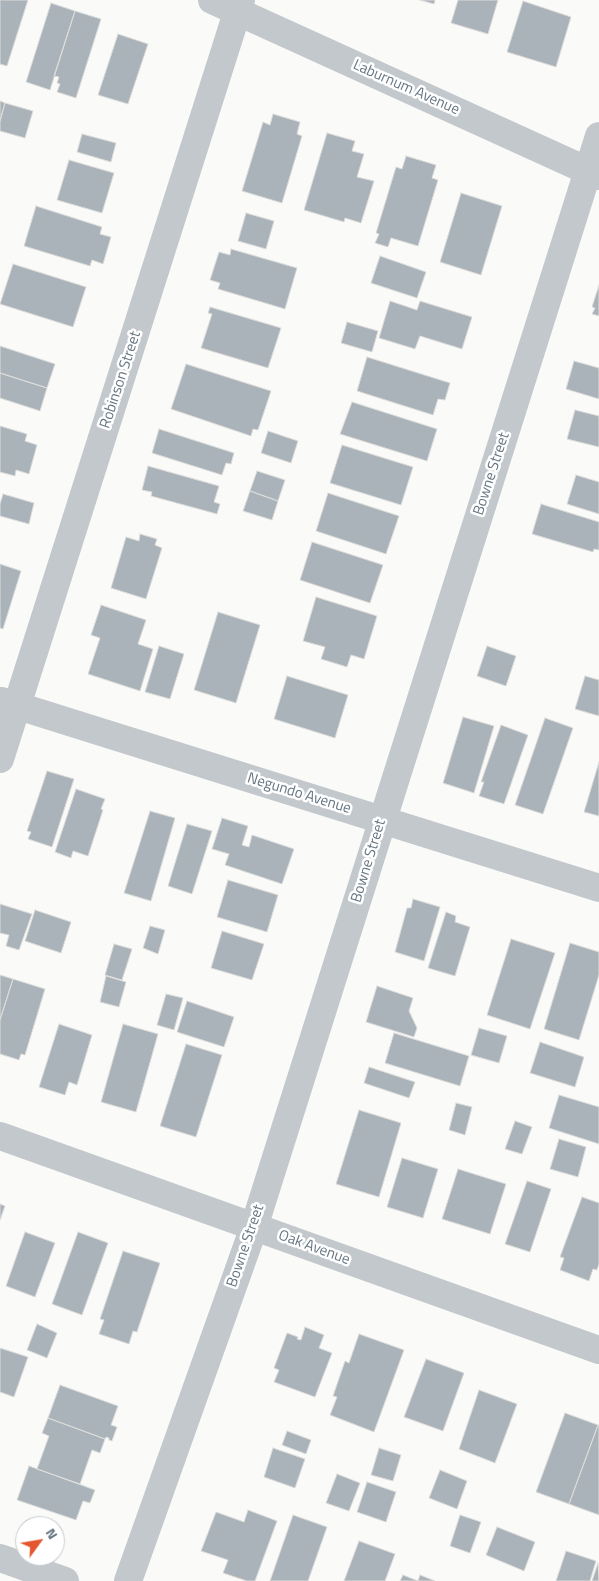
<!DOCTYPE html>
<style>
body{margin:0}
#map{position:relative;width:599px;height:1581px;overflow:hidden;background:#fafaf8;font-family:"Titillium Web",sans-serif}
canvas{display:block}
.north{position:absolute;left:15px;top:1516px;width:50px;height:50px;box-sizing:border-box;background:#fff;border:1px solid #c1c8cd;border-radius:50%;rotate:58deg;font-size:14px;font-weight:700;line-height:20px;text-align:center;color:#657683}
.north::after{content:'';display:block;margin:auto;width:18px;height:22px;background:#e4572e;clip-path:polygon(50% 0,100% 100%,50% 72%,0 100%)}
</style>
<div id="map">
<canvas width="599" height="1581"></canvas>
<div class="north">N</div>
</div>
<script>
const context = document.querySelector('canvas').getContext('2d');
context.lineJoin = 'round';
function fillPath(path, color) {
  context.fillStyle = color;
  context.fill(path, 'evenodd');
}
function toPath(rows) {
  const path = new Path2D();
  for (const r of rows) {
    path.moveTo(r[0], r[1]);
    for (let i = 2; i < r.length; i += 2) path.lineTo(r[i], r[i + 1]);
  }
  return path;
}
function strokePath(path, color, width, dash) {
  context.strokeStyle = color;
  context.lineWidth = width;
  context.lineCap = dash ? 'butt' : 'round';
  context.setLineDash(dash || []);
  context.stroke(path);
}
function write(font, color, halo, rows, align = 'center') {
  context.font = font + ' "Titillium Web",sans-serif';
  context.lineWidth = 5;
  context.setLineDash([]);
  context.textBaseline = 'middle';
  context.strokeStyle = halo;
  context.fillStyle = color;
  for (const [text, x, y, turn = 0] of rows) {
    context.save();
    context.translate(x, y);
    context.rotate((+turn || 0) * Math.PI / 180);
    context.textAlign = isNaN(turn) ? turn : align;
    if (halo) context.strokeText(text, 0, 0);
    context.fillText(text, 0, 0);
    context.restore();
  }
}
const building = toPath([
 [0,0,28,0,7,66,0,64,0,0],
 [420,0,435,0,434,4,420,0],
 [458,0,498,0,488,34,451,23,458,0],
 [523,1,571,17,556,67,507,52,523,1],
 [51,3,75,11,50,90,26,82,51,3],
 [75,11,101,19,76,98,57,92,60,84,57,83,59,77,54,76,75,11],
 [118,34,148,44,128,104,98,95,118,34],
 [0,101,5,103,0,121,0,101],
 [5,103,33,111,25,138,0,131,0,121,5,103],
 [273,114,300,122,297,134,302,136,282,203,242,191,263,122,270,125,273,114],
 [327,133,355,141,352,151,364,154,357,177,374,181,361,223,345,218,344,222,304,210,327,133],
 [82,134,116,143,111,162,77,152,82,134],
 [406,156,436,165,432,178,438,180,418,246,391,238,388,247,375,243,379,234,376,233,396,167,402,169,406,156],
 [69,160,114,173,102,213,57,200,69,160],
 [461,193,502,206,481,275,440,262,461,193],
 [36,206,102,227,100,234,111,237,103,264,92,260,90,266,24,246,36,206],
 [246,213,274,221,266,249,238,241,246,213],
 [231,249,297,268,285,309,218,289,220,283,210,280,219,252,230,255,231,249],
 [380,256,426,272,417,298,371,283,380,256],
 [13,264,86,287,73,327,0,304,13,264],
 [599,285,599,316,592,314,595,308,592,307,599,285],
 [390,301,417,310,420,301,472,317,462,349,420,336,415,349,379,338,390,301],
 [210,307,281,328,268,368,201,348,212,314,208,313,210,307],
 [347,322,378,331,372,352,341,343,347,322],
 [0,346,55,364,47,388,0,373,0,346],
 [367,357,450,383,445,400,438,399,433,415,357,391,367,357],
 [574,361,599,368,599,399,566,389,574,361],
 [186,364,271,391,258,430,253,429,251,436,171,409,186,364],
 [0,373,47,388,40,411,0,398,0,373],
 [352,402,437,429,427,461,340,434,352,402],
 [575,410,599,416,599,447,567,439,575,410],
 [0,426,27,434,25,441,37,445,29,474,16,470,15,476,0,472,0,426],
 [159,429,234,453,231,464,226,463,222,475,152,453,159,429],
 [268,431,298,441,291,463,261,453,268,431],
 [342,445,413,467,401,505,330,483,342,445],
 [148,466,219,486,214,502,220,504,217,514,151,496,152,492,142,490,148,466],
 [257,471,285,480,278,501,250,491,257,471],
 [576,475,599,482,599,514,567,504,576,475],
 [250,491,278,501,272,520,243,511,250,491],
 [328,493,399,516,386,554,316,531,328,493],
 [3,494,34,503,29,524,0,516,0,504,3,494],
 [541,504,599,522,599,550,594,549,593,552,532,534,541,504],
 [140,534,157,539,155,545,162,548,146,599,111,588,126,537,139,541,140,534],
 [312,542,383,565,370,603,300,580,312,542],
 [0,564,21,571,3,629,0,628,0,564],
 [316,597,377,616,364,659,351,655,347,667,321,659,325,647,303,641,316,597],
 [101,605,146,620,138,644,153,649,140,691,88,674,100,638,91,635,101,605],
 [218,612,260,625,236,703,194,690,218,612],
 [159,646,184,654,170,699,145,692,159,646],
 [487,646,516,656,506,686,477,676,487,646],
 [287,676,348,695,335,738,274,719,287,676],
 [585,676,599,680,599,716,575,709,585,676],
 [463,717,494,726,474,793,443,783,463,717],
 [545,718,573,728,543,814,515,805,545,718],
 [501,725,528,735,504,804,479,796,484,782,481,782,501,725],
 [599,762,599,816,584,812,599,762],
 [47,771,74,779,52,847,28,839,31,832,27,831,47,771],
 [76,789,105,799,101,809,103,810,88,856,73,851,71,858,55,852,76,789],
 [150,811,175,818,151,901,124,893,150,811],
 [222,818,248,826,242,845,249,847,252,835,294,849,282,884,225,865,229,854,212,849,222,818],
 [187,824,212,831,192,894,168,886,187,824],
 [228,880,278,895,267,932,217,917,228,880],
 [413,899,440,907,424,961,395,952,407,908,411,908,413,899],
 [0,904,32,914,19,950,6,946,9,935,0,933,0,904],
 [35,910,71,922,61,953,25,941,35,910],
 [446,912,456,916,455,922,470,927,455,976,428,968,446,912],
 [150,926,165,930,158,954,143,948,150,926],
 [222,931,264,944,252,980,211,968,222,931],
 [511,939,555,953,530,1029,487,1015,511,939],
 [570,943,599,952,599,975,579,1040,544,1029,570,943],
 [114,944,132,949,122,980,105,975,114,944],
 [0,975,13,979,0,1020,0,975],
 [106,976,126,982,119,1007,100,1002,106,976],
 [13,979,45,989,25,1055,21,1054,19,1060,0,1054,0,1020,13,979],
 [377,986,413,998,409,1011,417,1028,414,1037,366,1022,377,986],
 [166,994,183,998,174,1030,157,1025,166,994],
 [187,1001,234,1017,224,1047,177,1032,187,1001],
 [59,1024,92,1035,77,1085,69,1082,65,1095,39,1087,59,1024],
 [123,1024,158,1034,136,1112,101,1102,123,1024],
 [479,1028,507,1036,499,1063,471,1055,479,1028],
 [394,1033,469,1056,460,1086,385,1063,394,1033],
 [540,1042,584,1057,575,1087,530,1073,540,1042],
 [186,1044,222,1055,196,1137,160,1126,186,1044],
 [369,1067,415,1082,409,1098,364,1083,369,1067],
 [559,1095,599,1107,599,1144,549,1128,559,1095],
 [456,1103,472,1107,465,1135,449,1130,456,1103],
 [359,1110,401,1123,379,1197,336,1184,359,1110],
 [515,1121,532,1127,522,1154,505,1149,515,1121],
 [559,1139,586,1147,578,1177,550,1169,559,1139],
 [402,1158,438,1169,423,1218,387,1207,402,1158],
 [458,1169,506,1184,490,1234,442,1219,458,1169],
 [527,1181,551,1189,530,1252,505,1244,527,1181],
 [582,1197,599,1203,599,1264,597,1270,593,1269,589,1281,560,1270,564,1258,560,1257,582,1197],
 [0,1204,5,1206,0,1220,0,1204],
 [25,1232,55,1243,35,1297,6,1286,25,1232],
 [78,1232,108,1243,82,1315,52,1304,78,1232],
 [123,1251,160,1263,137,1332,133,1331,129,1344,99,1334,104,1320,100,1319,123,1251],
 [37,1324,57,1333,47,1358,27,1350,37,1324],
 [305,1327,324,1335,319,1348,332,1353,315,1397,274,1382,279,1370,274,1368,287,1333,298,1337,297,1339,301,1340,305,1327],
 [359,1334,404,1350,374,1432,330,1415,337,1397,333,1396,345,1361,349,1363,359,1334],
 [0,1348,28,1357,14,1397,0,1392,0,1348],
 [426,1359,464,1373,443,1431,404,1417,426,1359],
 [60,1385,118,1406,111,1425,117,1427,112,1441,109,1440,109,1438,106,1437,105,1439,48,1418,60,1385],
 [479,1390,517,1404,495,1463,459,1449,479,1390],
 [565,1413,598,1425,569,1504,536,1492,565,1413],
 [48,1418,105,1439,100,1453,92,1450,80,1484,37,1469,49,1436,42,1433,48,1418],
 [598,1425,599,1425,599,1515,569,1504,598,1425],
 [287,1431,311,1440,306,1454,282,1445,287,1431],
 [273,1448,305,1459,295,1488,264,1477,273,1448],
 [379,1448,401,1455,393,1481,371,1475,379,1448],
 [29,1466,95,1490,90,1503,83,1501,76,1520,17,1500,29,1466],
 [440,1470,467,1481,457,1509,429,1498,440,1470],
 [337,1474,360,1483,349,1511,326,1503,337,1474],
 [367,1482,396,1492,386,1522,357,1512,367,1482],
 [248,1510,277,1521,255,1581,247,1581,223,1573,228,1560,201,1551,216,1512,244,1522,248,1510],
 [293,1515,327,1527,308,1581,270,1581,293,1515],
 [460,1515,481,1522,470,1553,450,1546,460,1515],
 [497,1527,535,1542,524,1571,486,1555,497,1527],
 [359,1541,395,1554,385,1581,344,1581,359,1541],
 [566,1551,596,1561,590,1581,556,1581,566,1551],
 [598,1563,599,1581,592,1581,598,1563],
 [403,1575,418,1581,400,1581,403,1575],
 [420,1575,435,1581,418,1581,420,1575]
]);
const street = toPath([
 [212,0,599,176],
 [2,701,599,888],
 [0,759,241,0],
 [0,1136,599,1350],
 [0,1558,65,1581],
 [128,1581,254,1227,599,136]
]);
const streetNames = [
 ["Laburnum Avenue",406,88,24],
 ["Robinson Street",121,380,-72],
 ["Bowne Street",492,474,-72],
 ["Negundo Avenue",299,794,17],
 ["Bowne Street",369,861,-73],
 ["Bowne Street",246,1246,-71],
 ["Oak Avenue",314,1248,20]
];
fillPath(building, '#aab3b9');
strokePath(building, '#dcdcda', 1);
strokePath(street, '#c3c8cc', 28);
write('15px', '#657683', '#fff', streetNames);
</script>
